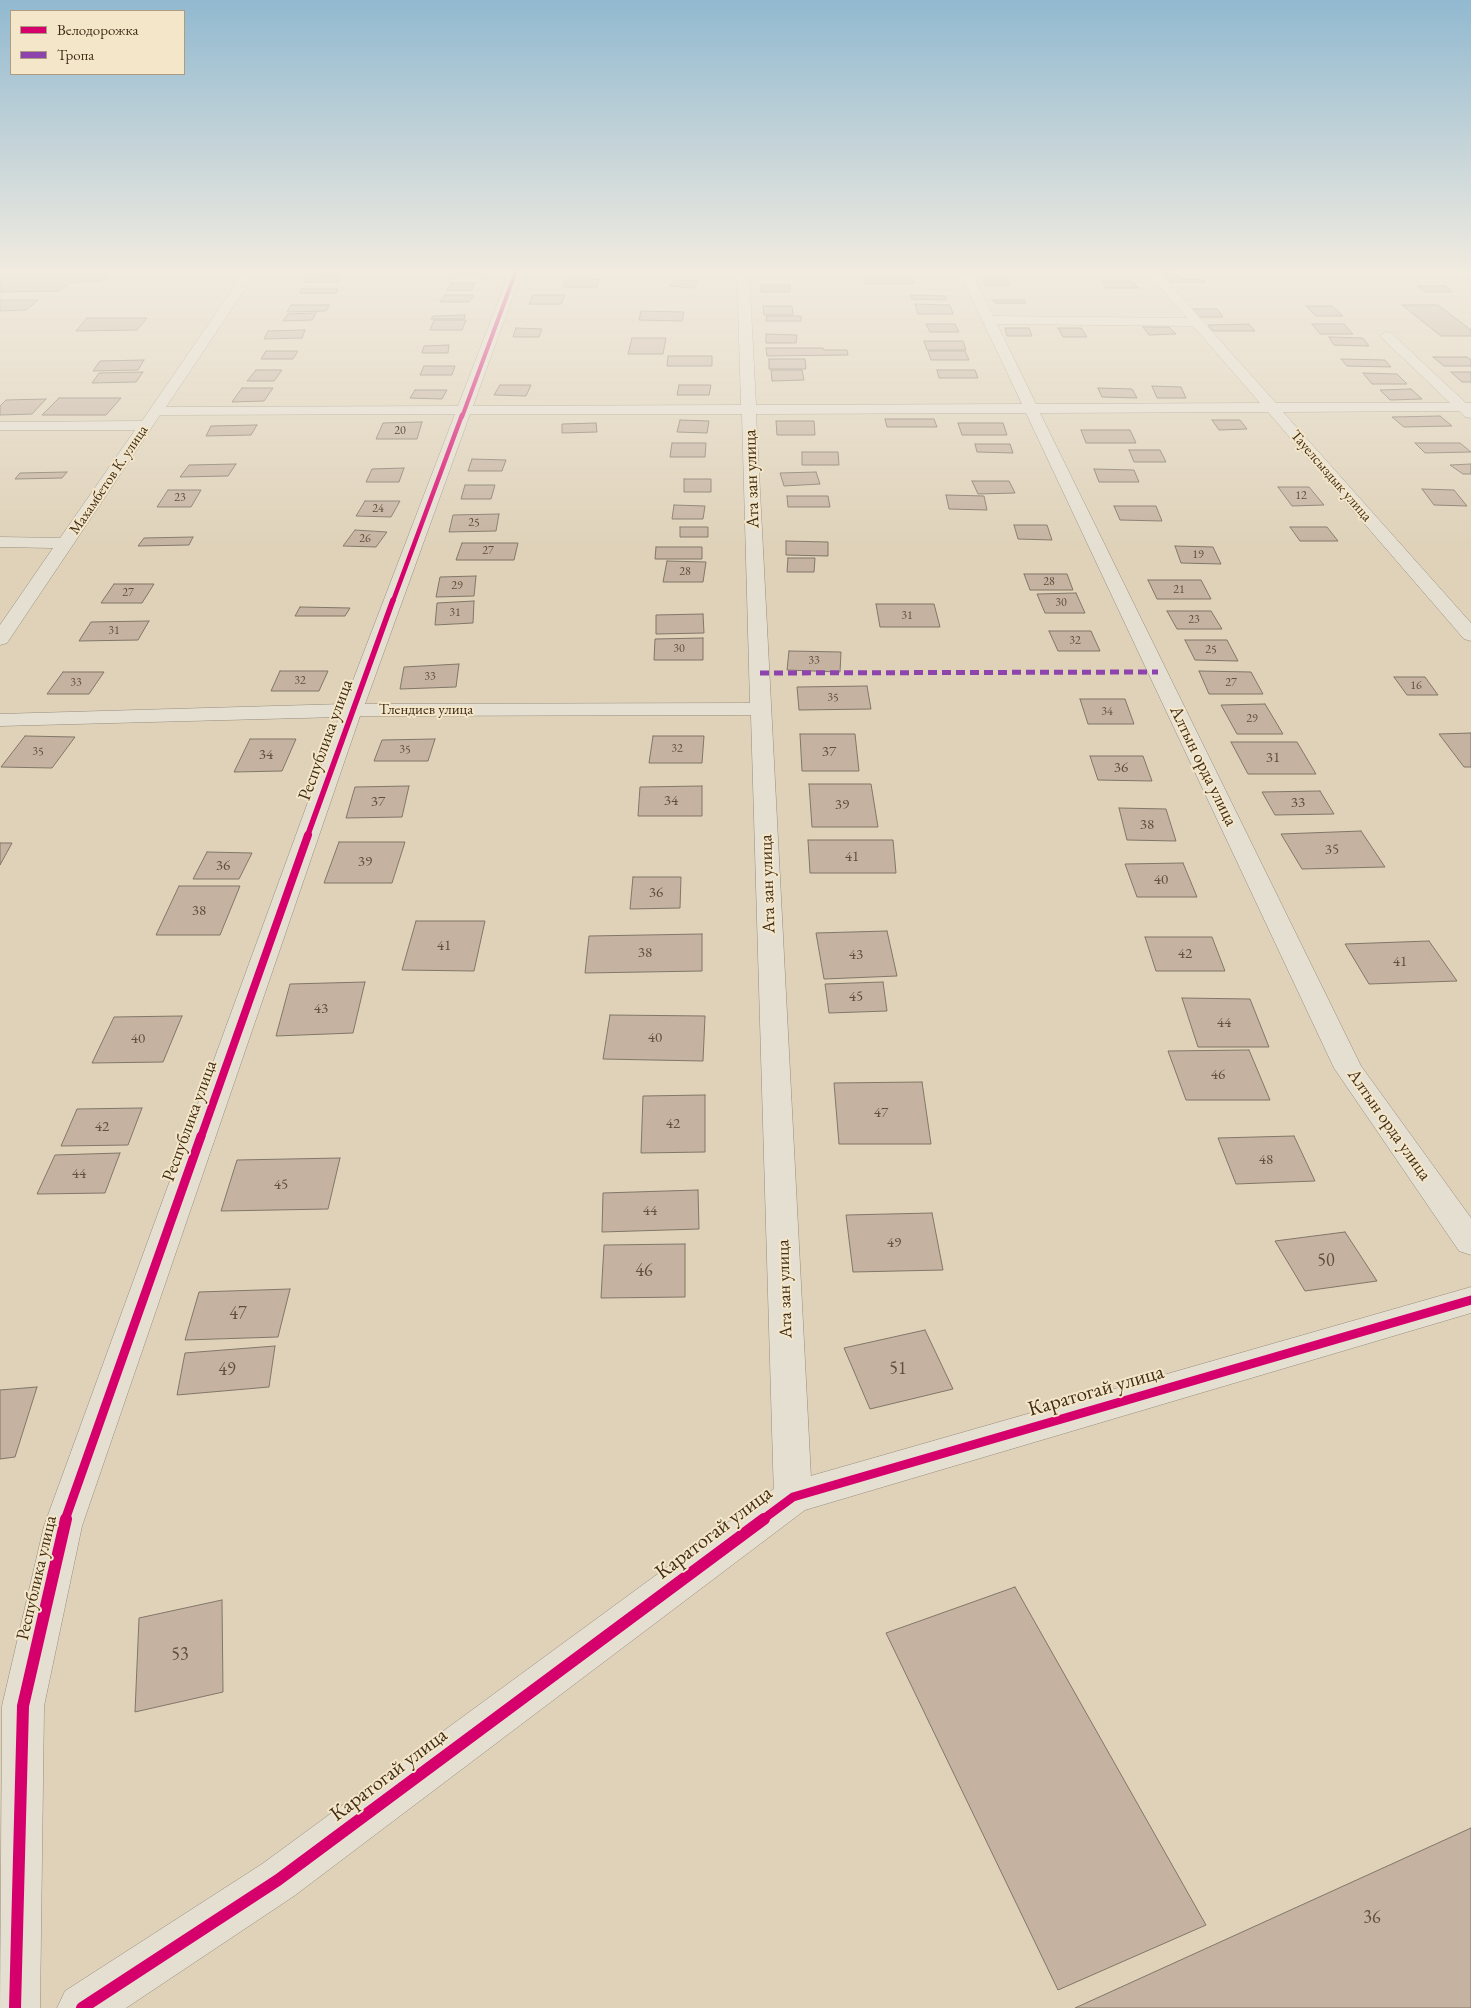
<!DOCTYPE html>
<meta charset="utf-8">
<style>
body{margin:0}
#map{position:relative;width:1471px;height:2008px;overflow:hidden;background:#dfd2b9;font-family:"EB Garamond",serif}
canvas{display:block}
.legend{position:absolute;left:10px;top:10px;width:175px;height:65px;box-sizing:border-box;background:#f4e6c8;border:1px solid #ac9c82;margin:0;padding:6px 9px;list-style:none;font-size:15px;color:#412d18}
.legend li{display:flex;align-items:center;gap:10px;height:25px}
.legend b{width:25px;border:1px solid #ac9c82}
</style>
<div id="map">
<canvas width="1471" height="2008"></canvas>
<ul class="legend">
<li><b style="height:6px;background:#d6006c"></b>Велодорожка</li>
<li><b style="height:6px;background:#8e44ad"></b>Тропа</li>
</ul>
</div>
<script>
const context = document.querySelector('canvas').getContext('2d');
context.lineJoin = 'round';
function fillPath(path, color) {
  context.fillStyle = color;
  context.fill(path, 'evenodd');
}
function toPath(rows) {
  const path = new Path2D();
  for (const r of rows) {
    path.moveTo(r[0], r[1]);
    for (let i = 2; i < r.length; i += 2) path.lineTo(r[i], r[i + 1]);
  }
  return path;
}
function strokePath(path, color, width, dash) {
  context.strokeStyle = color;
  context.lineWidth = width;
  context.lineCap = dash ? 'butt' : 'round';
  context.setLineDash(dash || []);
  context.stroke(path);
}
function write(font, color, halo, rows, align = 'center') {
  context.font = font + ' "EB Garamond",serif';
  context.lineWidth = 4;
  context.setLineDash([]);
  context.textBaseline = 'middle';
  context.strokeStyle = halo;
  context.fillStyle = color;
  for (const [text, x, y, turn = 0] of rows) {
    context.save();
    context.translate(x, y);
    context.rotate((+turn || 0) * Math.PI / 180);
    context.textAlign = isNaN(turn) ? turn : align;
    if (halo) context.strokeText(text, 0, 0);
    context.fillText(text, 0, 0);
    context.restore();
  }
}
const building = toPath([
 [0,271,112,271,101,281,71,282,59,291,0,292,0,271],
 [311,271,341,271,340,274,309,275,311,271],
 [453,271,485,271,483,275,451,275,453,271],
 [1163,272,1174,272,1180,279,1203,279,1206,282,1170,282,1163,272],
 [340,275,337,282,304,282,307,276,340,275],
 [983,277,1007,278,1010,285,985,285,983,277],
 [566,278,600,279,597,287,563,287,566,278],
 [864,278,913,278,914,284,865,284,864,278],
 [675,280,700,281,694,288,669,286,675,280],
 [1101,281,1133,281,1138,288,1105,288,1101,281],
 [451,283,475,283,472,290,447,290,451,283],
 [761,285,790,285,790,292,761,292,761,285],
 [1418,286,1445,286,1452,292,1425,292,1418,286],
 [302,289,338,289,336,293,300,293,302,289],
 [445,295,474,295,469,302,440,302,445,295],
 [533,295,565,295,561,304,529,304,533,295],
 [911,295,946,296,946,300,911,299,911,295],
 [0,300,38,300,26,310,0,311,0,300],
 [993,300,1024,300,1026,303,995,303,993,300],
 [915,304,950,305,953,314,918,314,915,304],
 [291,305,330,305,326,311,287,312,291,305],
 [1402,305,1438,305,1471,330,1471,336,1441,336,1402,305],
 [763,306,792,306,793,315,764,315,763,306],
 [1306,306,1332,306,1343,316,1316,316,1306,306],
 [1191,309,1217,309,1223,317,1196,317,1191,309],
 [641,311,684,312,682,321,639,320,641,311],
 [316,313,312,320,283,321,288,314,316,313],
 [465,315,464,319,431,319,433,316,465,315],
 [767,316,801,316,801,321,766,321,767,316],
 [87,318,147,318,137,330,76,331,87,318],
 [434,320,466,320,462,330,430,330,434,320],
 [926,324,955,324,959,332,930,332,926,324],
 [1249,324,1255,331,1213,331,1208,325,1249,324],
 [1312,324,1344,324,1353,334,1320,334,1312,324],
 [1143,327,1169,327,1176,334,1149,335,1143,327],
 [516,328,542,329,539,337,513,337,516,328],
 [1005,328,1029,328,1032,336,1007,336,1005,328],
 [1058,328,1081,328,1087,337,1063,337,1058,328],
 [305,330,302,338,264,339,268,331,305,330],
 [766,334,797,335,796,343,766,343,766,334],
 [1329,337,1363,338,1369,346,1334,345,1329,337],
 [632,338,666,338,663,354,628,354,632,338],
 [924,341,963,341,966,350,927,350,924,341],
 [449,345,448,353,422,353,424,346,449,345],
 [766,348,823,348,824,350,847,350,848,355,767,356,766,348],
 [266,351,298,351,293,359,261,359,266,351],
 [928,351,965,351,969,360,931,360,928,351],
 [668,356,712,356,712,366,667,366,668,356],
 [1433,357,1467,357,1471,360,1471,366,1444,366,1433,357],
 [769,359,805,359,806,369,769,369,769,359],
 [1341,359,1385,360,1391,367,1347,366,1341,359],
 [144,360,138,370,93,371,100,361,144,360],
 [424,366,455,366,452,375,420,375,424,366],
 [256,370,282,370,274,381,247,381,256,370],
 [771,370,802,370,804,380,772,381,771,370],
 [937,370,975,370,978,378,939,378,937,370],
 [143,372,136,382,92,383,99,373,143,372],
 [1451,372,1471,372,1471,382,1462,382,1451,372],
 [1363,373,1397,374,1407,384,1372,384,1363,373],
 [500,385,531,385,526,396,494,395,500,385],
 [679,385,711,385,709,395,677,395,679,385],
 [1152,386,1181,387,1186,398,1157,398,1152,386],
 [242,388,273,388,264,401,232,402,242,388],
 [1098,388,1132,389,1137,398,1102,397,1098,388],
 [1411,389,1422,399,1390,400,1380,390,1411,389],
 [415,390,447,390,442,399,410,398,415,390],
 [59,398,121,398,106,415,42,415,59,398],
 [46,399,32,414,0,415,0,406,6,400,46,399],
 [1440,416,1452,426,1404,427,1392,417,1440,416],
 [885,419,934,419,937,427,887,427,885,419],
 [680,420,709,421,707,433,677,432,680,420],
 [1212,420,1240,420,1247,429,1219,430,1212,420],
 [776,421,814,421,815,435,777,435,776,421],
 [422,422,417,439,376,439,383,423,422,422],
 [596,423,597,432,562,433,562,424,596,423],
 [958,423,1003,423,1007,435,962,435,958,423],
 [257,425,251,435,206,436,211,426,257,425],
 [1081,430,1130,430,1136,443,1086,443,1081,430],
 [672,443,706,443,705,457,670,457,672,443],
 [1415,443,1460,443,1471,452,1425,453,1415,443],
 [975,444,1010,444,1013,453,977,452,975,444],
 [1129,450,1160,450,1166,462,1134,462,1129,450],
 [802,452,838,452,839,465,802,465,802,452],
 [472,459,506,460,502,471,468,471,472,459],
 [236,464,228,476,180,477,189,465,236,464],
 [1471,464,1471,474,1463,474,1450,465,1471,464],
 [404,468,399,482,366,482,372,469,404,468],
 [1094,469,1134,470,1139,482,1099,482,1094,469],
 [67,472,62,478,15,479,20,473,67,472],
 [816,472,820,484,784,486,780,473,816,472],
 [684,479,711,479,711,492,684,492,684,479],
 [972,481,1009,481,1015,493,978,494,972,481],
 [465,485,495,485,491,499,461,499,465,485],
 [1278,487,1309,487,1324,505,1292,506,1278,487],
 [1422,489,1454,490,1467,506,1434,505,1422,489],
 [168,490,201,490,191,507,157,507,168,490],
 [946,495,984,496,987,510,949,509,946,495],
 [787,496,828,496,830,507,788,507,787,496],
 [365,501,400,501,391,517,356,516,365,501],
 [674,505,705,506,703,519,672,519,674,505],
 [1114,506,1156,506,1162,521,1120,520,1114,506],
 [499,514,496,531,449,532,453,515,499,514],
 [1014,525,1047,525,1052,540,1018,539,1014,525],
 [680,527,708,527,708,537,680,537,680,527],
 [1290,527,1327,527,1338,541,1300,541,1290,527],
 [355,530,387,532,376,547,343,546,355,530],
 [193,537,189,545,138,546,144,538,193,537],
 [786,541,828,542,828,556,786,555,786,541],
 [462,543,518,543,514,560,456,560,462,543],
 [1175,546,1213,547,1221,564,1181,563,1175,546],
 [656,547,702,547,702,559,655,559,656,547],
 [788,558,815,558,814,572,787,572,788,558],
 [667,561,706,562,703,582,663,582,667,561],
 [1024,574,1067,574,1073,590,1030,590,1024,574],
 [476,576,474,596,436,597,440,577,476,576],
 [1148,580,1201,580,1211,599,1157,599,1148,580],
 [114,584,154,584,142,603,101,603,114,584],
 [1076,593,1085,613,1045,613,1037,594,1076,593],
 [474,601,473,623,435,625,437,603,474,601],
 [876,604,934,604,940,627,880,627,876,604],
 [300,607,350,608,345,616,295,616,300,607],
 [1167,611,1211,611,1222,629,1177,629,1167,611],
 [703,614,704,633,656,634,656,615,703,614],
 [149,621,138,640,79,641,91,622,149,621],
 [1049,631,1091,631,1100,651,1058,651,1049,631],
 [703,638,703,660,654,660,655,639,703,638],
 [1185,640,1227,640,1238,661,1195,660,1185,640],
 [789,651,841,652,840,672,787,670,789,651],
 [459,664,456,687,400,689,404,667,459,664],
 [280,671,328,671,319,691,271,691,280,671],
 [1199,671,1251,672,1263,694,1209,694,1199,671],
 [63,672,104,672,89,694,47,694,63,672],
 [1394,677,1425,677,1438,695,1407,695,1394,677],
 [867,686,871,709,799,710,797,687,867,686],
 [1080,699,1125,699,1134,724,1088,724,1080,699],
 [1265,704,1283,734,1237,734,1221,705,1265,704],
 [1471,733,1471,767,1464,767,1439,734,1471,733],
 [800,734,855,734,859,771,802,771,800,734],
 [25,736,75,737,52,768,1,767,25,736],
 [653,736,704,736,702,763,649,763,653,736],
 [250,739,296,739,282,771,234,772,250,739],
 [435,739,428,761,374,761,382,740,435,739],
 [1231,742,1297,742,1316,774,1248,774,1231,742],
 [1090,756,1143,756,1152,781,1098,780,1090,756],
 [809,784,871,784,878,827,812,827,809,784],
 [409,786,402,817,346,818,355,787,409,786],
 [702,786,702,816,638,816,640,787,702,786],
 [1320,791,1334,814,1275,815,1262,792,1320,791],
 [1119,808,1166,809,1176,841,1127,840,1119,808],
 [1361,831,1385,867,1302,869,1281,834,1361,831],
 [808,840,893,840,896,873,810,873,808,840],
 [339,842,405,842,392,883,324,883,339,842],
 [0,843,12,843,0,865,0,843],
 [207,852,252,853,239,879,193,879,207,852],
 [1183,863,1197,897,1137,897,1125,864,1183,863],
 [633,877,681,877,680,908,630,909,633,877],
 [179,886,240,886,220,935,156,935,179,886],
 [416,921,485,921,474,971,402,970,416,921],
 [887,931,897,976,824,979,816,933,887,931],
 [702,934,702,971,585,973,589,936,702,934],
 [1145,937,1212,937,1225,971,1156,971,1145,937],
 [1429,941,1457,981,1369,984,1345,944,1429,941],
 [365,982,353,1033,276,1036,290,984,365,982],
 [883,982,887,1011,829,1013,825,984,883,982],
 [1182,998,1250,999,1269,1047,1198,1047,1182,998],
 [610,1015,705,1016,703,1061,603,1059,610,1015],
 [182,1016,163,1062,92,1063,114,1017,182,1016],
 [1249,1050,1270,1100,1186,1100,1168,1051,1249,1050],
 [922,1082,931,1144,839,1144,834,1083,922,1082],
 [705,1095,705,1152,641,1153,643,1096,705,1095],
 [142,1108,128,1145,61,1146,77,1109,142,1108],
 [1294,1136,1315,1181,1236,1184,1218,1138,1294,1136],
 [120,1153,105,1193,37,1194,55,1155,120,1153],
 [340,1158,328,1209,221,1211,237,1160,340,1158],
 [698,1190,699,1229,602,1232,603,1193,698,1190],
 [932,1213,943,1270,853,1272,846,1215,932,1213],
 [1345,1232,1377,1281,1305,1291,1275,1241,1345,1232],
 [685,1244,685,1297,601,1298,604,1245,685,1244],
 [290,1289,278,1337,185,1340,199,1292,290,1289],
 [925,1330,953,1389,870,1409,844,1348,925,1330],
 [275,1346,269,1387,177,1395,185,1353,275,1346],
 [37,1387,15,1457,0,1459,0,1390,37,1387],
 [1015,1587,1206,1925,1058,1990,886,1633,1015,1587],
 [222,1600,223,1692,135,1712,139,1618,222,1600],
 [1471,1828,1471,2008,1075,2008,1471,1828]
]);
const minor = toPath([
 [245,271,257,271,166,407,458,406,510,271,522,271,473,406,741,405,737,271,749,271,756,405,1022,404,959,271,971,271,993,316,1187,318,1146,271,1158,271,1276,403,1450,403,1380,336,1386,332,1391,333,1466,403,1471,403,1471,418,1465,417,1459,411,1283,412,1471,623,1471,641,1464,639,1268,412,1040,413,1361,1066,1471,1218,1471,1255,1459,1251,1334,1068,1026,413,756,414,812,1497,807,1509,793,1513,779,1509,774,1497,751,715,360,716,82,1526,44,1706,40,2008,0,2008,2,1706,44,1526,339,717,0,726,0,714,344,704,455,414,160,415,7,643,0,645,0,625,53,548,0,547,0,537,60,538,135,430,0,430,0,422,142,421,245,271],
 [997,324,1193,326,1260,403,1036,404,997,324],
 [470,414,742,414,750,703,365,704,470,414]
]);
const tertiary = toPath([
 [1471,1287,1471,1313,805,1510,294,1896,126,2008,57,2008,65,1991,262,1864,779,1485,1471,1287]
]);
const quiet = toPath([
 [760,673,1158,672]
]);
const cyclewayFar5 = toPath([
 [462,417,516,271]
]);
const cyclewayFar4 = toPath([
 [393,601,462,415]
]);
const cyclewayFar3 = toPath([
 [307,837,393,600]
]);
const cyclewayFar2 = toPath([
 [201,1137,308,835]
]);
const cyclewayFar1 = toPath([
 [65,1520,201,1136],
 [762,1520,793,1497,1471,1300]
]);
const cycleway = toPath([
 [15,2008,23,1706,66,1519],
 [82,2008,278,1880,764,1519]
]);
const farNumbernames = [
 ["20",400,431],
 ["12",1301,496],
 ["23",180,498],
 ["24",378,509],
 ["25",474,523],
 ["26",365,539],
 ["27",488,551],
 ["19",1198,555],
 ["28",685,572],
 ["28",1049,582],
 ["29",457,586],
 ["21",1179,590],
 ["27",128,593],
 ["30",1061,603],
 ["31",455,613],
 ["31",907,616],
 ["23",1194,620],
 ["31",114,631],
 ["32",1075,641],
 ["30",679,649],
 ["25",1211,650],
 ["33",814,661],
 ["33",430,677],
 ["32",300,681],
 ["33",76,683],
 ["27",1231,683],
 ["16",1416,686],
 ["35",833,698],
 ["34",1107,712],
 ["29",1252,719],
 ["32",677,749],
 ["35",405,750],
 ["35",38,752]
];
const farStreetnames = [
 ["Тауелсыздык улица",1331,476,49],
 ["Махамбетов К. улица",109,480,-56],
 ["Тлендиев улица",426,710]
];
const numberNames = [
 ["37",829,752],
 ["34",266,755],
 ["31",1273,758],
 ["36",1121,768],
 ["34",671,801],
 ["37",378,802],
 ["33",1298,803],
 ["39",842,805],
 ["38",1147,825],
 ["35",1332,850],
 ["41",852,857],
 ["39",365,862],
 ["36",223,866],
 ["40",1161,880],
 ["36",656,893],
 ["38",199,911],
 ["41",444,946],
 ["38",645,953],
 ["42",1185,954],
 ["43",856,955],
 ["41",1400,962],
 ["45",856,997],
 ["43",321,1009],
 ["44",1224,1023],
 ["40",655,1038],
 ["40",138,1039],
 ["46",1218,1075],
 ["47",881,1113],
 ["42",673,1124],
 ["42",102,1127],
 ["48",1266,1160],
 ["44",79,1174],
 ["45",281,1185],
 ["44",650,1211],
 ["49",894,1243]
];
const streetNames = [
 ["Ата зан улица",752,479,-92],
 ["Республика улица",326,740,-70],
 ["Алтын орда улица",1203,766,64],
 ["Ата зан улица",768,884,-92],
 ["Республика улица",190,1121,-70],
 ["Алтын орда улица",1389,1125,55],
 ["Ата зан улица",785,1289,-92],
 ["Республика улица",37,1578,-77]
];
const nearNumbernames = [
 ["50",1326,1261],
 ["46",644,1271],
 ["47",238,1314],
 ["51",898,1369],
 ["49",227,1370],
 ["53",180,1655],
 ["36",1372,1918]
];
const nearStreetnames = [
 ["Каратогай улица",1096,1391,-16],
 ["Каратогай улица",714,1533,-37],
 ["Каратогай улица",389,1775,-37]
];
fillPath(building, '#c5b2a0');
strokePath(building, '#817768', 1);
strokePath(minor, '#978d7d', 1);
strokePath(tertiary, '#978d7d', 1);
fillPath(minor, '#e5dfd2');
fillPath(tertiary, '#e5dfd2');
strokePath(quiet, '#8e44ad', 5, [9, 5]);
strokePath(cyclewayFar5, '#d6006c', 4);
strokePath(cyclewayFar4, '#d6006c', 4.5);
strokePath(cyclewayFar3, '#d6006c', 5.5);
strokePath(cyclewayFar2, '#d6006c', 8);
strokePath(cyclewayFar1, '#d6006c', 9);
strokePath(cycleway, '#d6006c', 12);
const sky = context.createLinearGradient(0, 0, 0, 552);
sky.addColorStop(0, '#91b9d0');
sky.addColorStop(0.49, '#f1ebe0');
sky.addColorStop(1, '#f1ebe000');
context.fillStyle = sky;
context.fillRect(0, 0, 1471, 552);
write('12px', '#624e3a', null, farNumbernames);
write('15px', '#412d18', '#f4e6c8', farStreetnames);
write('15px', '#624e3a', null, numberNames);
write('18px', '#412d18', '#f4e6c8', streetNames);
write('18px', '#624e3a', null, nearNumbernames);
write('21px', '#412d18', '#f4e6c8', nearStreetnames);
</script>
